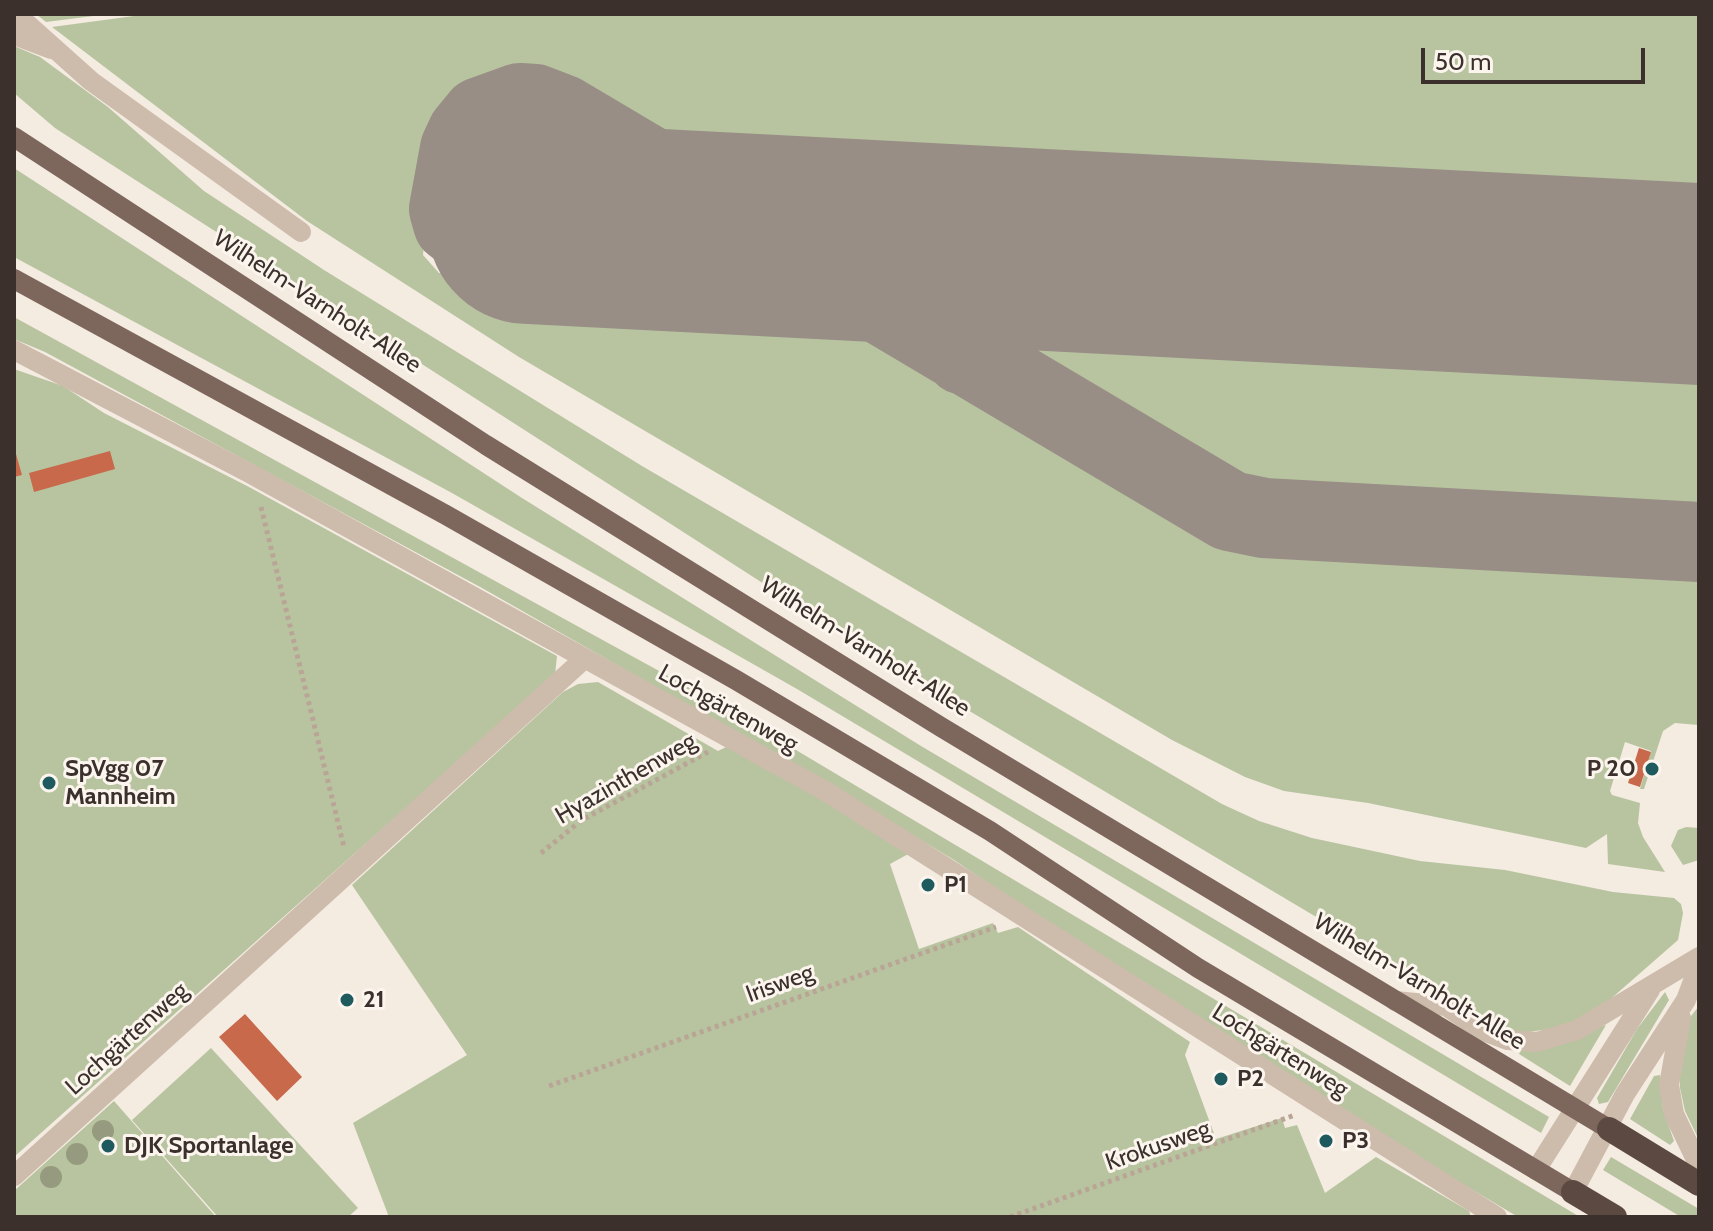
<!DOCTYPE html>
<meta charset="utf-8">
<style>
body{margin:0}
#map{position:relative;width:1713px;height:1231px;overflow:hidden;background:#f4ebe1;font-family:Cabin,sans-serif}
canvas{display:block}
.frame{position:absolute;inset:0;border:16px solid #3b302b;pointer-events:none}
.scale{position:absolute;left:1421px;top:48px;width:224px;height:36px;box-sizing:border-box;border:4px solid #3b302b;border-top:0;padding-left:10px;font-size:24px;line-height:28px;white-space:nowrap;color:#3b302b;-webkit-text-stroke:6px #fbf5ee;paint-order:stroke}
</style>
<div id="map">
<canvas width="1713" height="1231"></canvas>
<div class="frame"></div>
<div class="scale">50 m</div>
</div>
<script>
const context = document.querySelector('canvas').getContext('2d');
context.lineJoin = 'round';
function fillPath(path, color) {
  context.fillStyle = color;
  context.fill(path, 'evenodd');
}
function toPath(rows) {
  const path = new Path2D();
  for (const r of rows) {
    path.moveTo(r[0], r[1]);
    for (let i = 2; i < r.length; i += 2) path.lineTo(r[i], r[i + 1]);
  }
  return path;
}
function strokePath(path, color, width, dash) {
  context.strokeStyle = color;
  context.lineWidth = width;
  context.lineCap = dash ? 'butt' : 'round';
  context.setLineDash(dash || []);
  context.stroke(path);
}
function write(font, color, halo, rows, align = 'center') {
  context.font = font + ' Cabin,sans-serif';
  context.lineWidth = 6;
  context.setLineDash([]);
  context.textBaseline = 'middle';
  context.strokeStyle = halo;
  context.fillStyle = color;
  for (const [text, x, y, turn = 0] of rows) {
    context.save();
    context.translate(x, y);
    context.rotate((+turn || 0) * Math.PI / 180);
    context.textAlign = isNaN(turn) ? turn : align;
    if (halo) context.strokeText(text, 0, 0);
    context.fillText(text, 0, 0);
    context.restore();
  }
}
const green = toPath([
 [36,14,109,14,46,22],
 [149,14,1699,14,1699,228,732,177,527,72,481,81,467,90,442,118,435,136,423,255,439,273,769,291,831,307,1227,537,1242,542,1699,565,1699,725,1675,723,1663,731,1644,789,1640,789,1651,751,1625,742,1610,791,1612,795,1640,803,1638,823,1643,837,1665,872,1608,864,1607,834,1586,848,1368,803,1284,791,1245,777,1172,740,519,357,307,221,52,27],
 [14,46,40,57,108,107,204,191,324,270,642,466,1222,804,1259,821,1312,838,1420,861,1505,870,1613,892,1674,898,1681,904,1683,913,1678,940,1606,1003,1563,1027,1522,1033,1505,1029,870,652,109,163,55,128,14,93],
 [14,168,522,498,921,746,1549,1117,1541,1133,797,689,452,493,14,257],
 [1046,308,1699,341,1699,518,1238,493,1027,366,1015,355,1007,335,1011,325,1024,311],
 [14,317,712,700,1580,1217,1518,1217,1369,1128,1084,948,954,860,866,807,482,588,45,352,14,339],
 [14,369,63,386,104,413,249,487,557,656,555,675,14,1157],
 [598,682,718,751,730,745,910,853,890,864,919,949,993,923,998,933,1018,927,1190,1042,1185,1055,1216,1139,1282,1118,1285,1128,1297,1125,1325,1193,1376,1157,1469,1211,1471,1217,389,1217,353,1123,467,1055,352,885,563,692,578,684],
 [1686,827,1699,828,1699,860,1683,865,1671,846,1678,830],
 [1665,992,1669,1000,1608,1102,1599,1104,1597,1098,1608,1079,1637,1029],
 [1699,1006,1699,1140,1685,1111,1680,1088,1680,1055,1691,1016],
 [1606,1025,1570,1086,1519,1054,1521,1050],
 [211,1048,358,1208,348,1217,218,1217,132,1120],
 [1660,1075,1663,1109,1674,1141,1670,1145,1630,1119,1654,1076],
 [114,1101,216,1217,14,1217,14,1191],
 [1611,1157,1699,1209,1699,1217,1681,1217,1603,1170]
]);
const taxiway = toPath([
 [528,223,497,237,482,238,461,229,453,223,449,209,460,149,467,134,481,117,520,103,535,104,561,114,1230,511,1264,518,1699,542],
 [964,355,945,322,945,296,951,281,961,268,985,253,1030,248]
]);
const runway = toPath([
 [528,223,1699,284]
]);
const building = toPath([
 [14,447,22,475,14,477],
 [110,451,115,469,34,492,29,473],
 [1639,748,1651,752,1640,787,1628,783],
 [245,1014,302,1077,277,1101,219,1037]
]);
const path = toPath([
 [261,507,344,847],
 [541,853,582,820,708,752],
 [549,1086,996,927],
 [1010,1217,1295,1115]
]);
const minor = toPath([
 [16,14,91,81,301,232],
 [14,35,51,49],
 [14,350,253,475,827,792,1497,1217],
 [1395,1001,1446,1006,1481,1030,1508,1040,1537,1042,1577,1030,1699,957],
 [1681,1018,1669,1085,1674,1114,1699,1166],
 [1536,1170,1650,990],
 [14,1176,584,659],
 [1573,1192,1625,1094,1686,1000,1699,965]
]);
const major = toPath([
 [14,137,486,445,941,727,1609,1129],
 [14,279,446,515,736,680,990,831,1198,968,1573,1192]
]);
const highway = toPath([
 [1609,1129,1699,1184],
 [1573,1192,1615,1217]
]);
const trees = [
 [103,1131],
 [77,1154],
 [51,1177]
];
const markers = [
 [1652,769,8,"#1f5a5e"],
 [49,783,8,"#1f5a5e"],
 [928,885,8,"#1f5a5e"],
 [347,1000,8,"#1f5a5e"],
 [1221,1079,8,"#1f5a5e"],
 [1326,1141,8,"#1f5a5e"],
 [108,1146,8,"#1f5a5e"]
];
const streetNames = [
 ["Wilhelm-Varnholt-Allee",317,302,33],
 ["Wilhelm-Varnholt-Allee",865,647,32],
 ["Lochgärtenweg",728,709,29],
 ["Hyazinthenweg",626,779,-30],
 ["Wilhelm-Varnholt-Allee",1419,982,31],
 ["Irisweg",780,984,-20],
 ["Lochgärtenweg",127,1039,-42],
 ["Lochgärtenweg",1280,1051,32],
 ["Krokusweg",1158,1146,-19]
];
const poiNames = [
 ["SpVgg 07",65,769],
 ["Mannheim",65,797],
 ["P 20",1636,769,"right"],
 ["P1",944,885],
 ["21",363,1000],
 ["P2",1237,1079],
 ["P3",1342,1141],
 ["DJK Sportanlage",124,1146]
];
fillPath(green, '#b8c4a0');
strokePath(taxiway, '#988e86', 80);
strokePath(runway, '#988e86', 202);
fillPath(building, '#c8694b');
strokePath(path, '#b9a596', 5, [4, 4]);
strokePath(minor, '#cdbbac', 20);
strokePath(major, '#7d675c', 20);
strokePath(highway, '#5c4a42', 24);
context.fillStyle = '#969b7f';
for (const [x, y] of trees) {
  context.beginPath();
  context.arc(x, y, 11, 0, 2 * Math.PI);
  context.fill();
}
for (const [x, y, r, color] of markers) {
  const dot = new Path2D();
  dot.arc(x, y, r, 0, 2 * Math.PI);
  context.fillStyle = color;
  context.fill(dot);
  strokePath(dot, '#fbf5ee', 3);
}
write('24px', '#3b302b', '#fbf5ee', streetNames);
write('bold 24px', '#3b302b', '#fbf5ee', poiNames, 'left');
</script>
